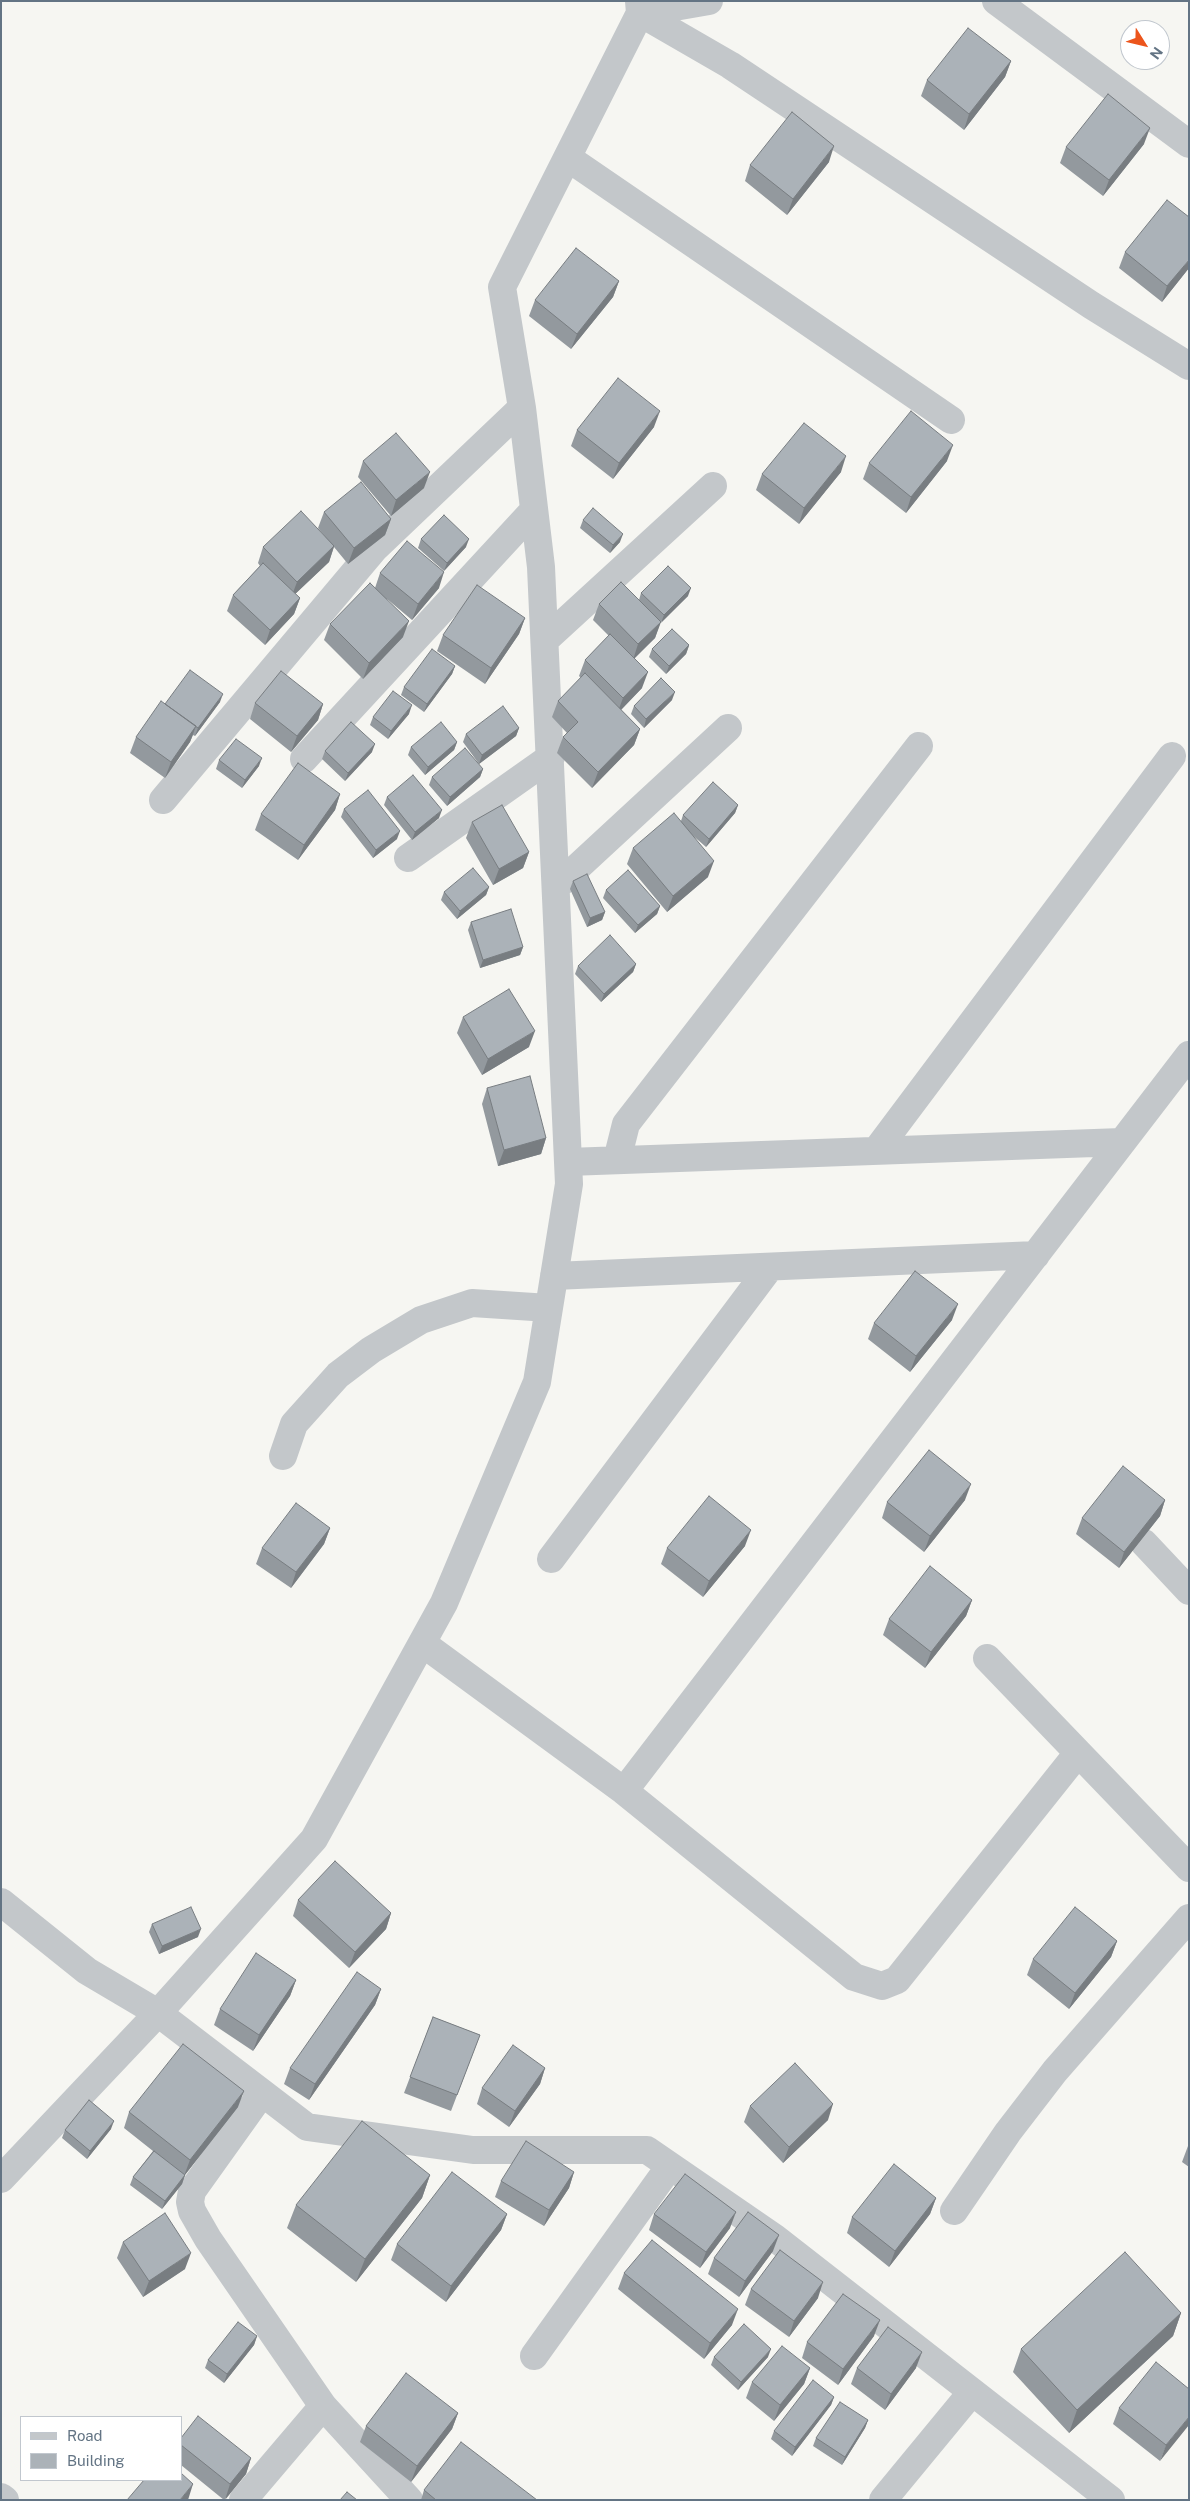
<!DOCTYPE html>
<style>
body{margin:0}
#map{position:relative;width:1190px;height:2501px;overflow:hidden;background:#f6f6f2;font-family:"Public Sans",sans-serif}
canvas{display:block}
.frame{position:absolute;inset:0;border:2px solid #637484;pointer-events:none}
.legend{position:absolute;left:20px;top:2416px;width:162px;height:65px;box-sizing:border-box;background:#fff;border:1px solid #c1c7ce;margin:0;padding:6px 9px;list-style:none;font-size:15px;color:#637484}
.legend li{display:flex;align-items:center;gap:10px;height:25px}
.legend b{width:25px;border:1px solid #c1c7ce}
.north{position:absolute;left:1120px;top:20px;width:50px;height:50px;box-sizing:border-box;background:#fff;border:1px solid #c1c7ce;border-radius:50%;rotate:126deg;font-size:14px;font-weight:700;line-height:20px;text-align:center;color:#637484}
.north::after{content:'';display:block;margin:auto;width:18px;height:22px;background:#ec551c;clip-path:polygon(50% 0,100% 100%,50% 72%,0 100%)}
</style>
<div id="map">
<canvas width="1190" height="2501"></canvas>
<div class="frame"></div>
<ul class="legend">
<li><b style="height:6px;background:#c3c7ca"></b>Road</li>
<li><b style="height:14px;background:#abb2b8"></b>Building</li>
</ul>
<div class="north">N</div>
</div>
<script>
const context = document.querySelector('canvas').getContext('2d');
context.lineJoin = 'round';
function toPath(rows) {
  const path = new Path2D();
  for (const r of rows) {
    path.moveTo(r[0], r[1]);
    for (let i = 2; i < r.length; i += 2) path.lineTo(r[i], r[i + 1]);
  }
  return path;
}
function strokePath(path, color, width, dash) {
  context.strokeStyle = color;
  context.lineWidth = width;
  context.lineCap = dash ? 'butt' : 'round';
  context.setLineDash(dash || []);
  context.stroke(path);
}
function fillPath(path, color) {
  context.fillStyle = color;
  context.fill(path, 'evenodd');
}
const minor = toPath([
 [996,1,1189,144],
 [640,13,730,65,1091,305,1189,366],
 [640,13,709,1],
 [568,158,951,420],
 [545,640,713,486],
 [304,759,534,510],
 [163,800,375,548,522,408],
 [408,858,551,757],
 [556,887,728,728],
 [876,1151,1172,756],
 [617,1160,626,1124,919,746],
 [568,1162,1122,1142],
 [554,1276,1036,1255],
 [283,1456,294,1424,338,1375,371,1350,421,1320,472,1303,549,1308],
 [1144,1543,1189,1591],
 [551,1559,770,1267],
 [422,1643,624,1791,1189,1055],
 [987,1658,1189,1868],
 [624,1791,854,1977,882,1986,897,1980,1078,1753],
 [1,1902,87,1971,158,2013,307,2127,473,2150,647,2150,775,2238,1111,2500],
 [262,2093,192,2191,190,2202,192,2211,208,2239,323,2406,409,2500],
 [1,2179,158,2013,314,1839,444,1603,537,1382,569,1184,541,567,522,408,502,287,640,13,639,1],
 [954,2211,1008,2132,1055,2071,1189,1918],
 [534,2356,670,2166],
 [1,2497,5,2500],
 [243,2500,323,2406],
 [883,2500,972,2392]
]);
const wall = toPath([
 [1011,61,1005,77,964,130,921,96,927,80],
 [1144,144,1103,196,1060,163,1066,147],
 [829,162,787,215,745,181,750,165],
 [1125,252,1189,268,1162,302,1119,268],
 [619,281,613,297,571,349,529,316,535,300],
 [654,427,613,479,571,446,577,430],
 [363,461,424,488,391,516,358,477],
 [947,461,906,513,863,479,869,463],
 [841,472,799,524,756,490,762,474],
 [324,512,391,519,385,535,348,564,334,547,329,562,295,594,300,598,294,614,265,645,227,611,233,595,260,566,258,563,263,547,325,537,318,528],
 [583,520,620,542,610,553,580,528],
 [421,539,466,547,444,571,418,548],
 [380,573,439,588,412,620,387,599,403,637,363,679,324,640,330,624,375,588],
 [641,593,688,596,660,623,655,638,634,658,642,688,621,710,640,729,634,745,592,788,557,753,563,737,567,733,552,717,558,701,581,678,579,676,585,660,609,636,593,620,599,604,639,600],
 [525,618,519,634,485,684,437,651,443,635],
 [689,646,686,654,666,674,649,657,652,649],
 [455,666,452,674,424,712,401,695,404,687],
 [672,700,644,728,631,714,634,706],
 [220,702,195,736,193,735,190,742,165,778,130,753,136,737,165,704],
 [255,703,323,704,318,720,291,752,250,719],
 [409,714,388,739,370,725,373,717],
 [519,728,516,736,479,764,463,742,466,734],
 [457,742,454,750,425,775,408,755,411,747],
 [325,751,372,752,345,781,322,759],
 [219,760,259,766,242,788,216,769],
 [483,769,480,777,447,806,429,785,432,777],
 [340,794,335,810,298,860,255,830,261,814],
 [387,797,439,818,412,840,384,805],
 [738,805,735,813,706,847,691,834,708,877,667,912,627,864,633,848,681,821,683,815],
 [344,809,397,839,373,858,341,817],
 [472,822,529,852,523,868,493,885,466,838],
 [573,881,605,912,602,920,587,927,570,889],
 [489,887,486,895,457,919,441,900,444,892],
 [606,890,660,906,657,914,635,933,603,898],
 [471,922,523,947,520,955,480,968,468,930],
 [636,964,633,972,601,1002,575,974,578,966],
 [463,1017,529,1047,482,1075,457,1033],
 [487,1088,546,1138,541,1154,498,1166,482,1104],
 [952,1320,910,1372,868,1339,874,1323],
 [965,1500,924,1552,882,1518,887,1502],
 [1165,1500,1160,1516,1119,1568,1076,1534,1082,1518],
 [330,1528,324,1544,291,1588,256,1564,262,1548],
 [745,1546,703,1597,661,1564,667,1548],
 [972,1600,966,1616,925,1668,883,1635,889,1619],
 [298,1900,391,1913,386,1929,349,1968,293,1916],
 [152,1924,198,1937,159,1954,149,1932],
 [1117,1941,1111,1957,1069,2009,1027,1975,1033,1959],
 [296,1980,290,1996,253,2051,214,2025,220,2009],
 [381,1989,375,2005,309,2100,284,2084,290,2068],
 [433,2017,480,2035,451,2111,404,2093],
 [545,2068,540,2084,509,2127,477,2104,482,2088],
 [750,2106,828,2120,783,2163,744,2122],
 [238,2107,185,2175,182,2184,162,2209,130,2185,133,2177,153,2151,124,2128,129,2112],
 [111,2129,87,2159,62,2138,65,2130],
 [1188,2146,1189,2146,1189,2167,1182,2162],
 [574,2172,569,2188,544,2226,495,2197,501,2181],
 [430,2175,422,2198,356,2282,287,2228,296,2205],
 [936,2198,930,2214,889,2267,847,2233,852,2217],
 [507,2214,501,2230,446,2302,391,2260,397,2244],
 [654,2214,730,2228,700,2268,649,2230],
 [123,2242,185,2269,143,2297,117,2258],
 [773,2251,739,2297,708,2274,714,2258],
 [624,2273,732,2325,704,2359,618,2289],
 [751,2289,818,2298,789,2337,745,2305],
 [1181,2313,1173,2336,1069,2433,1013,2372,1021,2349],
 [257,2336,254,2345,224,2383,205,2368,208,2360],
 [874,2336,838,2385,802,2358,807,2342],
 [714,2357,768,2357,738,2390,711,2365],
 [810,2368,804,2384,774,2421,746,2398,752,2382],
 [857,2368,916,2368,885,2410,851,2384],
 [1189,2389,1160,2461,1113,2424,1119,2408],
 [834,2397,831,2405,792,2456,771,2439,774,2431],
 [458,2413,452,2429,411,2482,360,2442,366,2426],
 [868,2420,865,2428,842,2465,813,2446,816,2438],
 [181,2438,251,2458,246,2474,224,2500,181,2465],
 [424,2490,537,2500,421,2500]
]);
const shadedWall = toPath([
 [1011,61,1005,77,964,130,969,114],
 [1150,128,1144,144,1103,196,1109,180],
 [834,146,829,162,787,215,793,199],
 [1189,260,1189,268,1162,302,1167,286],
 [619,281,613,297,571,349,577,334],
 [660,411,654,427,613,479,619,463],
 [953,445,947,461,906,513,911,497],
 [846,456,841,472,799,524,804,508],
 [430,472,424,488,391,516,396,500],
 [391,519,385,535,348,564,354,548],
 [623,534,620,542,610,553,613,545],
 [469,539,466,547,444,571,447,563],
 [334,546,329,562,291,598,297,582],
 [444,572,439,588,412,620,418,604],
 [691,588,688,596,661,623,664,615],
 [300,598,294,614,265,645,270,630],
 [525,618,519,634,485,684,491,668],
 [409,621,403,637,363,679,369,663],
 [661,622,655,638,633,660,638,644],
 [689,645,686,654,666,674,669,666],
 [455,666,452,674,424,712,427,704],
 [648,672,642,688,617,714,623,698],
 [675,692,672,700,644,728,646,719],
 [223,694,220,702,195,736,198,728],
 [323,704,318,720,291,752,297,736],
 [412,705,409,714,388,739,391,731],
 [196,726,190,742,165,778,171,762],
 [519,728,516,736,479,764,482,755],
 [640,729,634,745,592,788,598,772],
 [457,742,454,750,425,775,428,767],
 [375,744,372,752,345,781,348,773],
 [262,758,259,766,242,788,245,780],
 [483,769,480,777,447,806,450,797],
 [340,794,335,810,298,860,304,845],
 [738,805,735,813,706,847,709,839],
 [442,810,439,818,412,840,415,832],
 [400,831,397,839,373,858,376,850],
 [529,852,523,868,493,885,499,869],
 [714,861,708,877,667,912,673,896],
 [489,887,486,895,457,919,460,911],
 [660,906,657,914,635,933,638,925],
 [605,912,602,920,587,927,590,918],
 [523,947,520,955,480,968,483,960],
 [636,964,633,972,601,1002,604,994],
 [535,1031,529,1047,482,1075,488,1059],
 [546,1138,541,1154,498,1166,504,1150],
 [958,1304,952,1320,910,1372,916,1356],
 [971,1484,965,1500,924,1552,930,1536],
 [1165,1500,1160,1516,1119,1568,1124,1552],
 [330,1528,324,1544,291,1588,296,1572],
 [751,1530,745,1546,703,1597,709,1581],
 [972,1600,966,1616,925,1668,931,1652],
 [391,1913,386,1929,349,1968,355,1952],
 [201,1929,198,1937,159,1954,162,1946],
 [1117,1941,1111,1957,1069,2009,1075,1993],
 [296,1980,290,1996,253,2051,259,2035],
 [381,1989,375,2005,309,2100,315,2084],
 [545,2068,540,2084,509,2127,515,2111],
 [244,2091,238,2107,184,2176,190,2160],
 [833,2104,828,2120,783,2163,789,2147],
 [114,2121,111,2129,87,2159,90,2151],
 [574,2172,569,2188,544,2226,549,2210],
 [185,2175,182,2184,162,2209,165,2201],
 [430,2175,422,2198,356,2282,365,2259],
 [936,2198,930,2214,889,2267,895,2251],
 [736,2212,730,2228,700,2268,706,2252],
 [507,2214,501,2230,446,2302,451,2286],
 [779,2235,773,2251,739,2297,745,2281],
 [191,2253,185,2269,143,2297,149,2281],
 [823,2282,818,2298,789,2337,794,2321],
 [738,2309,732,2325,704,2359,710,2343],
 [1181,2313,1173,2336,1069,2433,1077,2410],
 [880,2320,874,2336,838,2385,843,2369],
 [257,2336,254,2345,224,2383,227,2374],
 [771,2349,768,2357,738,2390,741,2382],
 [922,2352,916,2368,885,2410,891,2394],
 [810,2368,804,2384,774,2421,780,2405],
 [834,2397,831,2405,792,2456,795,2447],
 [458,2413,452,2429,411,2482,417,2466],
 [1189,2417,1189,2425,1160,2461,1166,2445],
 [868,2420,865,2428,842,2465,845,2457],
 [251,2458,246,2474,225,2500,230,2484],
 [193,2484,188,2500,180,2500]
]);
const building = toPath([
 [968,28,1011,61,969,114,927,80,968,28],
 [1108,94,1150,128,1109,180,1066,147,1108,94],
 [792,112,834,146,793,199,750,165,792,112],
 [1167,200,1189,217,1189,260,1167,286,1125,252,1167,200],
 [576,248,619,281,577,334,535,300,576,248],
 [618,378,660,411,619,463,577,430,618,378],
 [911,411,953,445,911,497,869,463,911,411],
 [804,423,846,456,804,508,762,474,804,423],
 [396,433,430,472,396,500,363,461,396,433],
 [361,482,391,519,354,548,324,512,361,482],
 [593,508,623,534,613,545,583,520,593,508],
 [301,511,334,546,297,582,263,547,301,511],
 [444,515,469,539,447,563,421,539,444,515],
 [407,541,444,572,418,604,380,573,407,541],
 [263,563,300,598,270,630,233,595,263,563],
 [668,566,691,588,664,615,641,593,668,566],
 [621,582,661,622,638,644,599,604,621,582],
 [370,583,409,621,369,663,330,624,370,583],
 [477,585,525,618,491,668,443,635,477,585],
 [672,629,689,645,669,666,652,649,672,629],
 [610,634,648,672,623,698,585,660,610,634],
 [432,649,455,666,427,704,404,687,432,649],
 [190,670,223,694,198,728,165,704,190,670],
 [281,671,323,704,297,736,255,703,281,671],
 [585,673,640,729,598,772,563,737,578,722,558,701,585,673],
 [661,678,675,692,646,719,634,706,661,678],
 [393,691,412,705,391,731,373,717,393,691],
 [161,701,196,726,171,762,136,737,161,701],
 [503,706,519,728,482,755,466,734,503,706],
 [351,722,375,744,348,773,325,751,351,722],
 [441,722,457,742,428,767,411,747,441,722],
 [236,739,262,758,245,780,219,760,236,739],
 [465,748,483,769,450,797,432,777,465,748],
 [298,763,340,794,304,845,261,814,298,763],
 [413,775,442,810,415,832,387,797,413,775],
 [713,782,738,805,709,839,683,815,713,782],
 [368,790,400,831,376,850,344,809,368,790],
 [502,805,529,852,499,869,472,822,502,805],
 [674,813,714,861,673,896,633,848,674,813],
 [473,868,489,887,460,911,444,892,473,868],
 [628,870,660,906,638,925,606,890,628,870],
 [587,874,605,912,590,918,573,881,587,874],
 [511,909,523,947,483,960,471,922,511,909],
 [610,935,636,964,604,994,578,966,610,935],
 [509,989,535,1031,488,1059,463,1017,509,989],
 [530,1076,546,1138,504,1150,487,1088,530,1076],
 [915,1271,958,1304,916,1356,874,1323,915,1271],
 [929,1450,971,1484,930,1536,887,1502,929,1450],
 [1123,1466,1165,1500,1124,1552,1082,1518,1123,1466],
 [709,1496,751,1530,709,1581,667,1548,709,1496],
 [296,1503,330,1528,296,1572,262,1548,296,1503],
 [930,1566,972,1600,931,1652,889,1619,930,1566],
 [335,1861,391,1913,355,1952,298,1900,335,1861],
 [191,1907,201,1929,162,1946,152,1924,191,1907],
 [1075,1907,1117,1941,1075,1993,1033,1959,1075,1907],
 [256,1953,296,1980,259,2035,220,2009,256,1953],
 [357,1972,381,1989,315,2084,290,2068,357,1972],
 [433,2017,480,2035,457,2095,410,2077,433,2017],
 [183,2044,244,2091,190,2160,129,2112,183,2044],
 [513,2045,545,2068,515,2111,482,2088,513,2045],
 [795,2063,833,2104,789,2147,750,2106,795,2063],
 [89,2100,114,2121,90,2151,65,2130,89,2100],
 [362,2121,430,2175,365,2259,296,2205,362,2121],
 [526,2141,574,2172,549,2210,501,2181,526,2141],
 [154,2151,185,2175,165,2201,133,2177,154,2151],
 [894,2164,936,2198,895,2251,852,2217,894,2164],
 [452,2172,507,2214,451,2286,397,2244,452,2172],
 [685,2174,736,2212,706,2252,654,2214,685,2174],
 [748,2212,779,2235,745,2281,714,2258,748,2212],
 [165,2213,191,2253,149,2281,123,2242,165,2213],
 [652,2240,738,2309,710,2343,624,2273,652,2240],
 [780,2250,823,2282,794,2321,751,2289,780,2250],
 [1125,2252,1181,2313,1077,2410,1021,2349,1125,2252],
 [843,2294,880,2320,843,2369,807,2342,843,2294],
 [238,2322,257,2336,227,2374,208,2360,238,2322],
 [744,2324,771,2349,741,2382,714,2357,744,2324],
 [888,2327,922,2352,891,2394,857,2368,888,2327],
 [782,2346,810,2368,780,2405,752,2382,782,2346],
 [1156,2362,1189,2389,1189,2417,1166,2445,1119,2408,1156,2362],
 [406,2373,458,2413,417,2466,366,2426,406,2373],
 [813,2380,834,2397,795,2447,774,2431,813,2380],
 [840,2402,868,2420,845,2457,816,2438,840,2402],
 [198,2416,251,2458,230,2484,181,2445,181,2438,198,2416],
 [461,2442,537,2500,436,2500,424,2490,461,2442],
 [181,2473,193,2484,180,2500,127,2500,144,2480,181,2480,181,2473],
 [347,2492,357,2500,340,2500,347,2492]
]);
strokePath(minor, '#c3c7ca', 28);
fillPath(wall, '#93999e');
fillPath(shadedWall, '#787d81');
fillPath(building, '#abb2b8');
strokePath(building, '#787d81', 1);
</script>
